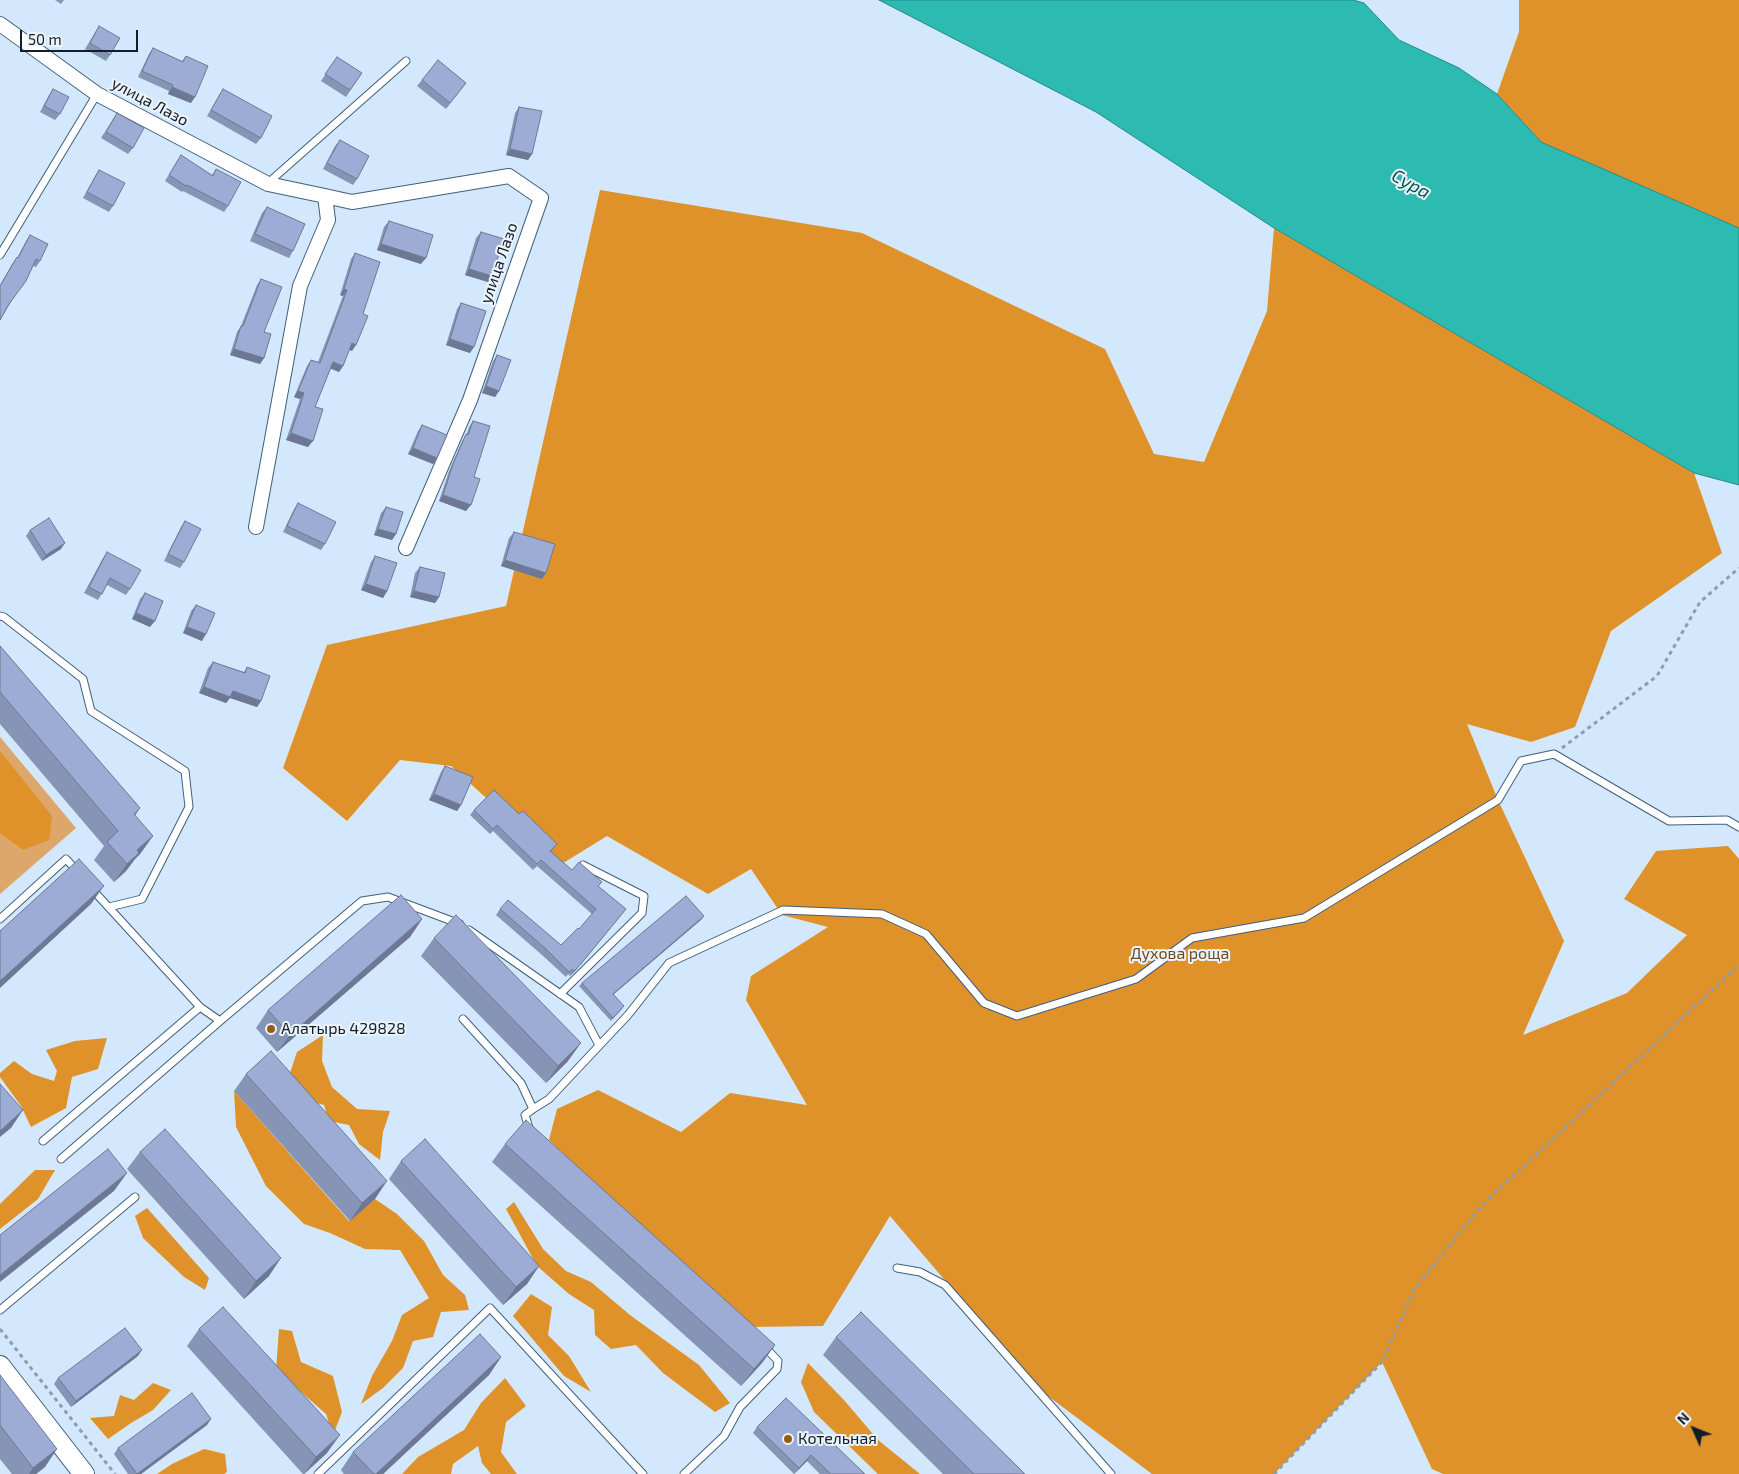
<!DOCTYPE html>
<meta charset="utf-8">
<style>
body{margin:0}
#map{position:relative;width:1739px;height:1474px;overflow:hidden;background:#d3e8fc;font-family:"Exo 2",sans-serif}
canvas{display:block}
.north{position:absolute;left:1669px;top:1404px;width:50px;height:50px;-webkit-text-stroke:4px #ecf3fa;paint-order:stroke;rotate:314deg;font-size:14px;font-weight:700;line-height:20px;text-align:center;color:#111e2a}
.north::after{content:'';display:block;margin:auto;width:18px;height:22px;background:#111e2a;clip-path:polygon(50% 0,100% 100%,50% 72%,0 100%)}
.scale{position:absolute;left:20px;top:30px;width:118px;height:22px;box-sizing:border-box;border:2px solid #111e2a;border-top:0;padding-left:6px;font-size:15px;line-height:18px;white-space:nowrap;color:#111e2a;-webkit-text-stroke:4px #ecf3fa;paint-order:stroke}
</style>
<div id="map">
<canvas width="1739" height="1474"></canvas>
<div class="north">N</div>
<div class="scale">50 m</div>
</div>
<script>
const context = document.querySelector('canvas').getContext('2d');
context.lineJoin = 'round';
function fillPath(path, color) {
  context.fillStyle = color;
  context.fill(path, 'evenodd');
}
function toPath(rows) {
  const path = new Path2D();
  for (const r of rows) {
    path.moveTo(r[0], r[1]);
    for (let i = 2; i < r.length; i += 2) path.lineTo(r[i], r[i + 1]);
  }
  return path;
}
function strokePath(path, color, width, dash) {
  context.strokeStyle = color;
  context.lineWidth = width;
  context.lineCap = dash ? 'butt' : 'round';
  context.setLineDash(dash || []);
  context.stroke(path);
}
function write(font, color, halo, rows, align = 'center') {
  context.font = font + ' "Exo 2",sans-serif';
  context.lineWidth = 4;
  context.setLineDash([]);
  context.textBaseline = 'middle';
  context.strokeStyle = halo;
  context.fillStyle = color;
  for (const [text, x, y, turn = 0] of rows) {
    context.save();
    context.translate(x, y);
    context.rotate((+turn || 0) * Math.PI / 180);
    context.textAlign = isNaN(turn) ? turn : align;
    if (halo) context.strokeText(text, 0, 0);
    context.fillText(text, 0, 0);
    context.restore();
  }
}
const green = toPath([
 [0,737,76,828,0,894]
]);
const forest = toPath([
 [1519,0,1739,0,1739,228,1541,142,1497,94,1519,32],
 [600,190,862,233,1105,349,1154,454,1204,462,1267,311,1274,228,1694,473,1722,553,1611,631,1575,727,1531,742,1467,724,1498,800,1564,941,1523,1035,1627,993,1687,935,1624,899,1656,851,1728,846,1739,859,1739,1474,1443,1474,1432,1469,1382,1362,1274,1474,1152,1474,1036,1387,890,1216,823,1326,747,1327,549,1140,557,1109,598,1090,681,1132,730,1093,807,1105,746,1000,751,976,828,927,782,915,751,869,708,894,607,836,560,865,451,766,400,760,347,821,283,768,327,645,506,606],
 [0,751,52,816,49,840,23,850,0,833],
 [323,1035,322,1061,332,1087,357,1109,390,1111,383,1132,380,1160,359,1144,349,1125,329,1121,324,1105,309,1101,289,1076,297,1052],
 [107,1038,98,1069,72,1077,66,1108,31,1127,21,1106,0,1077,0,1073,14,1061,32,1074,54,1081,57,1071,46,1050,75,1041],
 [234,1091,349,1221,375,1199,397,1214,424,1241,443,1275,465,1295,469,1310,441,1312,433,1337,413,1341,403,1368,383,1388,361,1404,372,1376,392,1341,402,1315,429,1298,400,1250,365,1249,330,1233,304,1224,266,1186,236,1127],
 [35,1170,55,1170,38,1199,0,1229,0,1204],
 [514,1202,543,1249,566,1271,591,1282,630,1315,699,1365,730,1403,715,1412,663,1373,636,1345,611,1349,595,1335,594,1310,569,1294,537,1266,506,1209],
 [147,1208,209,1278,205,1290,184,1277,143,1238,135,1216],
 [531,1294,552,1307,548,1335,569,1356,591,1392,564,1376,513,1316],
 [279,1329,292,1331,301,1362,333,1376,342,1412,333,1435,326,1414,276,1370],
 [808,1363,844,1400,878,1440,920,1474,878,1474,814,1412,801,1382],
 [505,1378,526,1406,506,1422,501,1452,517,1474,491,1474,482,1463,478,1446,453,1464,451,1474,402,1474,418,1457,464,1430,481,1403],
 [153,1383,171,1390,153,1410,131,1423,108,1439,90,1418,114,1416,120,1395,134,1400],
 [204,1449,225,1454,227,1472,224,1474,157,1474,172,1464]
]);
const water = toPath([
 [879,0,1353,0,1364,3,1399,40,1459,68,1497,94,1541,142,1739,228,1739,485,1694,473,1274,228,1096,112,879,0]
]);
const path = toPath([
 [1562,748,1657,676,1700,602,1739,568],
 [0,1329,115,1474],
 [1274,1474,1382,1362,1414,1290,1482,1205,1739,965]
]);
const lane = toPath([
 [268,183,406,61],
 [0,255,97,94],
 [0,616,4,617,83,679,91,711,185,771,189,807,142,899,109,907],
 [91,888,200,1007,220,1021,362,901,388,897,460,924],
 [0,919,66,859,78,872],
 [469,930,579,1007,599,1045],
 [560,994,642,913,644,896,583,865],
 [463,1019,521,1083,533,1109,549,1099,628,1015,669,963,783,910,882,914,926,934,984,1003,1017,1016,1136,979,1192,938,1304,918,1498,800,1521,761,1554,754,1669,821,1727,820,1739,827],
 [529,1128,525,1115,533,1109],
 [43,1141,200,1007],
 [61,1159,220,1021],
 [897,1268,920,1272,945,1285,1111,1474],
 [0,1310,135,1197],
 [318,1474,490,1308,643,1474],
 [684,1474,724,1436,740,1407,777,1369,778,1361,764,1346]
]);
const street = toPath([
 [0,24,97,94,268,184,325,196,328,220,300,286,256,527],
 [325,196,352,202,509,176,541,198,470,400,406,548]
]);
const secondary = toPath([
 [0,1366,84,1474]
]);
const wall = toPath([
 [55,0,64,0,61,4],
 [99,26,110,55,106,61,85,49],
 [153,48,182,61,186,56,191,103,168,94,169,91,138,77,149,54],
 [337,57,362,73,346,97,321,81],
 [422,80,466,83,446,109,417,86],
 [53,89,60,114,55,120,40,112,49,95],
 [223,89,261,138,256,144,207,116],
 [519,107,532,154,528,160,506,155,515,113],
 [117,113,133,148,128,154,101,138],
 [340,140,357,179,353,185,323,169,335,146],
 [181,155,212,175,216,169,228,206,224,212,183,191,182,192,165,181],
 [99,170,113,206,109,212,83,198,95,176],
 [267,207,293,251,289,258,250,241,262,213],
 [389,221,421,264,377,250,384,227],
 [481,232,492,276,488,282,465,275,476,238],
 [30,235,40,261,36,267,33,266,0,320,0,285,12,264,17,257,17,258,26,241],
 [355,253,363,314,352,351,349,350,343,366,339,372,331,368,315,407,308,447,286,440,300,399,294,397,307,366,311,360,318,362,343,296,340,295,351,259],
 [261,279,264,332,264,358,260,364,230,355,237,332,241,326,257,285],
 [461,303,470,353,446,345,457,309],
 [497,355,499,391,495,397,482,393,493,361],
 [473,421,474,477,466,511,439,501,449,471,462,441,466,436,469,427],
 [422,425,437,458,433,464,408,454,418,431],
 [298,503,325,544,321,550,283,532,294,509],
 [386,507,396,534,392,540,374,535,381,513],
 [185,521,184,562,180,568,164,561,181,527],
 [30,530,61,549,42,561,26,536],
 [514,532,546,573,542,579,501,566,509,538],
 [107,552,130,589,126,595,107,585,98,600,84,593,103,558],
 [375,556,387,591,383,598,361,590,371,562],
 [420,567,439,597,435,603,410,597,415,573],
 [145,593,150,627,132,619,140,599],
 [196,605,202,641,183,633,191,611],
 [0,646,140,808,135,816,153,836,140,854,135,859,126,871,114,882,94,860,104,846,0,724],
 [213,662,244,672,247,667,261,701,257,707,230,698,226,703,199,693,208,668],
 [445,766,461,805,457,811,429,800,441,772],
 [474,810,553,850,551,852,572,870,602,882,598,887,626,909,576,970,570,976,568,974,566,977,542,955,496,915,500,909,561,945,579,929,592,914,537,866,533,870,493,831,490,834,470,815],
 [422,919,410,937,277,1052,256,1028,268,1010],
 [702,919,613,995,622,1009,611,1021,579,986,582,983],
 [434,938,568,1061,546,1083,421,956],
 [246,1074,375,1199,350,1221,234,1091],
 [505,1144,775,1345,762,1363,741,1386,492,1162],
 [140,1152,269,1276,244,1299,127,1169],
 [401,1161,539,1266,527,1284,503,1305,389,1179],
 [199,1329,327,1453,304,1474,303,1474,187,1346],
 [836,1337,1025,1474,943,1474,823,1355],
 [138,1356,71,1407,54,1384,58,1378],
 [501,1357,489,1375,383,1474,344,1474,341,1470,353,1452],
 [0,1375,45,1467,36,1474,12,1474,0,1459],
 [207,1425,141,1474,128,1474,114,1454,118,1448],
 [757,1427,865,1474,820,1474,807,1461,794,1474,753,1433]
]);
const shadedWall = toPath([
 [172,87,195,97,191,103,168,94],
 [510,149,532,154,528,160,506,155],
 [381,244,426,258,421,264,377,250],
 [469,269,492,276,488,282,465,275],
 [344,289,347,290,343,296,340,295],
 [450,339,474,347,470,353,446,345],
 [352,343,356,345,352,351,348,349],
 [234,349,264,358,260,364,230,355],
 [333,362,343,366,339,372,329,368],
 [486,386,499,391,495,397,482,393],
 [298,391,304,393,300,399,294,397],
 [291,433,313,441,308,447,286,440],
 [413,448,437,458,433,464,408,454],
 [443,495,471,505,466,511,439,501],
 [378,529,396,534,392,540,374,535],
 [65,543,61,549,42,561,46,555],
 [505,560,546,573,542,579,501,566],
 [366,584,387,591,383,598,361,590],
 [414,591,439,597,435,603,410,597],
 [136,613,155,621,150,627,132,619],
 [187,627,206,634,202,641,183,633],
 [204,687,233,691,261,701,257,707,230,698,226,703,199,693],
 [434,794,461,805,457,811,429,800],
 [153,836,140,854,135,859,126,871,114,882,137,850],
 [104,886,91,904,0,988,0,981],
 [626,909,576,970,570,976,574,971],
 [704,916,702,919,610,997,613,994],
 [422,919,410,937,277,1052,290,1035],
 [581,1043,568,1061,546,1083,558,1066],
 [23,1110,11,1128,0,1137,0,1131],
 [127,1173,114,1191,0,1282,0,1275],
 [387,1181,375,1199,350,1221,362,1203],
 [281,1258,269,1276,244,1299,256,1281],
 [539,1266,527,1284,503,1305,516,1287],
 [775,1345,762,1363,741,1386,754,1369],
 [142,1350,138,1356,71,1407,76,1401],
 [501,1357,489,1375,383,1474,376,1474],
 [211,1419,207,1425,141,1474,137,1474],
 [340,1435,327,1453,304,1474,316,1457],
 [57,1449,45,1467,36,1474,29,1474,33,1468],
 [811,1455,807,1461,794,1474,799,1468]
]);
const building = toPath([
 [99,26,120,38,110,55,90,43,99,26],
 [153,48,183,62,186,56,208,66,195,97,172,87,173,85,142,71,153,48],
 [337,57,362,73,350,90,325,74,337,57],
 [438,60,466,83,450,103,422,80,438,60],
 [53,89,69,97,60,114,44,106,53,89],
 [223,89,272,116,261,138,211,110,223,89],
 [519,107,542,111,532,154,510,149,519,107],
 [117,113,144,128,133,148,106,132,117,113],
 [340,140,369,156,357,179,327,163,340,140],
 [181,155,213,176,216,169,241,182,228,206,187,185,186,186,169,175,181,155],
 [99,170,125,183,113,206,87,192,99,170],
 [267,207,305,224,293,251,255,234,267,207],
 [389,221,433,235,426,258,381,244,389,221],
 [481,232,504,239,492,276,469,269,481,232],
 [30,235,48,244,40,261,36,259,26,281,9,304,0,320,0,286,17,257,18,258,30,235],
 [355,253,380,262,363,314,368,316,356,345,352,343,343,366,333,362,315,407,323,409,313,441,291,433,304,393,298,391,311,360,320,363,347,290,344,289,355,253],
 [261,279,282,287,264,332,271,334,264,358,234,349,241,326,243,326,261,279],
 [461,303,486,311,474,347,450,339,461,303],
 [497,355,511,360,499,391,486,386,497,355],
 [473,421,490,426,474,477,480,479,471,505,443,495,453,464,466,434,468,435,473,421],
 [422,425,447,435,437,458,413,448,422,425],
 [298,503,336,522,325,544,287,526,298,503],
 [386,507,403,512,396,534,378,529,386,507],
 [49,518,65,543,46,555,30,530,49,518],
 [185,521,201,529,184,562,168,554,185,521],
 [514,532,555,544,546,573,505,560,514,532],
 [107,552,141,570,130,589,110,578,102,594,89,587,107,552],
 [375,556,397,563,387,591,366,584,375,556],
 [420,567,445,573,439,597,414,591,420,567],
 [145,593,163,601,155,621,136,613,145,593],
 [196,605,215,613,206,634,187,627,196,605],
 [0,646,140,808,134,814,153,836,137,850,139,853,127,864,107,842,118,831,0,692,0,646],
 [213,662,245,673,247,667,270,676,261,701,233,691,230,697,204,687,213,662],
 [445,766,473,777,461,805,434,794,445,766],
 [494,790,519,814,523,811,557,844,550,851,572,870,579,862,602,882,598,886,626,909,580,965,574,971,572,969,569,972,546,949,500,909,508,900,561,945,578,928,579,929,596,909,541,860,537,864,497,825,493,829,474,810,494,790],
 [79,859,104,886,0,981,0,931,79,859],
 [401,895,422,919,290,1035,268,1010,401,895],
 [686,896,704,916,613,994,624,1006,613,1018,582,983,686,896],
 [456,915,581,1043,558,1066,434,938,456,915],
 [271,1051,387,1181,362,1203,246,1074,271,1051],
 [0,1084,23,1110,0,1131,0,1084],
 [526,1120,775,1345,754,1369,505,1144,526,1120],
 [165,1129,281,1258,256,1281,140,1152,165,1129],
 [425,1139,539,1266,516,1287,401,1161,425,1139],
 [108,1149,127,1173,0,1275,0,1235,108,1149],
 [223,1307,340,1435,316,1457,199,1329,223,1307],
 [861,1312,1025,1474,974,1474,836,1337,861,1312],
 [125,1328,142,1350,76,1401,58,1378,125,1328],
 [480,1334,501,1357,376,1474,374,1474,353,1452,480,1334],
 [0,1375,57,1449,33,1468,0,1425,0,1375],
 [192,1393,211,1419,137,1474,118,1448,192,1393],
 [786,1398,865,1474,831,1474,811,1455,799,1468,757,1427,786,1398]
]);
const markers = [
 [271,1029,5,"#945d15"],
 [788,1439,5,"#945d15"]
];
const streetNames = [
 ["улица Лазо",150,102,28],
 ["улица Лазо",499,263,-71]
];
const parkNames = [
 ["Духова роща",1180,954]
];
const poiNames = [
 ["Алатырь 429828",281,1029],
 ["Котельная",798,1439]
];
const waterNames = [
 ["Сура",1411,184,29]
];
fillPath(green, '#dda76c');
fillPath(forest, '#df912a');
fillPath(water, '#2cbab1');
strokePath(water, '#248b88', 1);
strokePath(lane, '#405f7c', 9);
strokePath(street, '#405f7c', 16);
strokePath(secondary, '#405f7c', 22);
strokePath(path, '#8b9dae', 3, [4, 4]);
strokePath(lane, '#fff', 7);
strokePath(street, '#fff', 14);
strokePath(secondary, '#fff', 20);
fillPath(wall, '#8694b6');
fillPath(shadedWall, '#6d7894');
fillPath(building, '#9cacd4');
strokePath(building, '#6d7894', 1);
for (const [x, y, r, color] of markers) {
  const dot = new Path2D();
  dot.arc(x, y, r, 0, 2 * Math.PI);
  context.fillStyle = color;
  context.fill(dot);
  strokePath(dot, '#ecf3fa', 2);
}
write('16px', '#111e2a', '#ecf3fa', streetNames);
write('16px', '#6c4b25', '#ecf3fa', parkNames);
write('16px', '#111e2a', '#ecf3fa', poiNames, 'left');
write('italic 18px', '#00534e', '#ecf3fa', waterNames);
</script>
